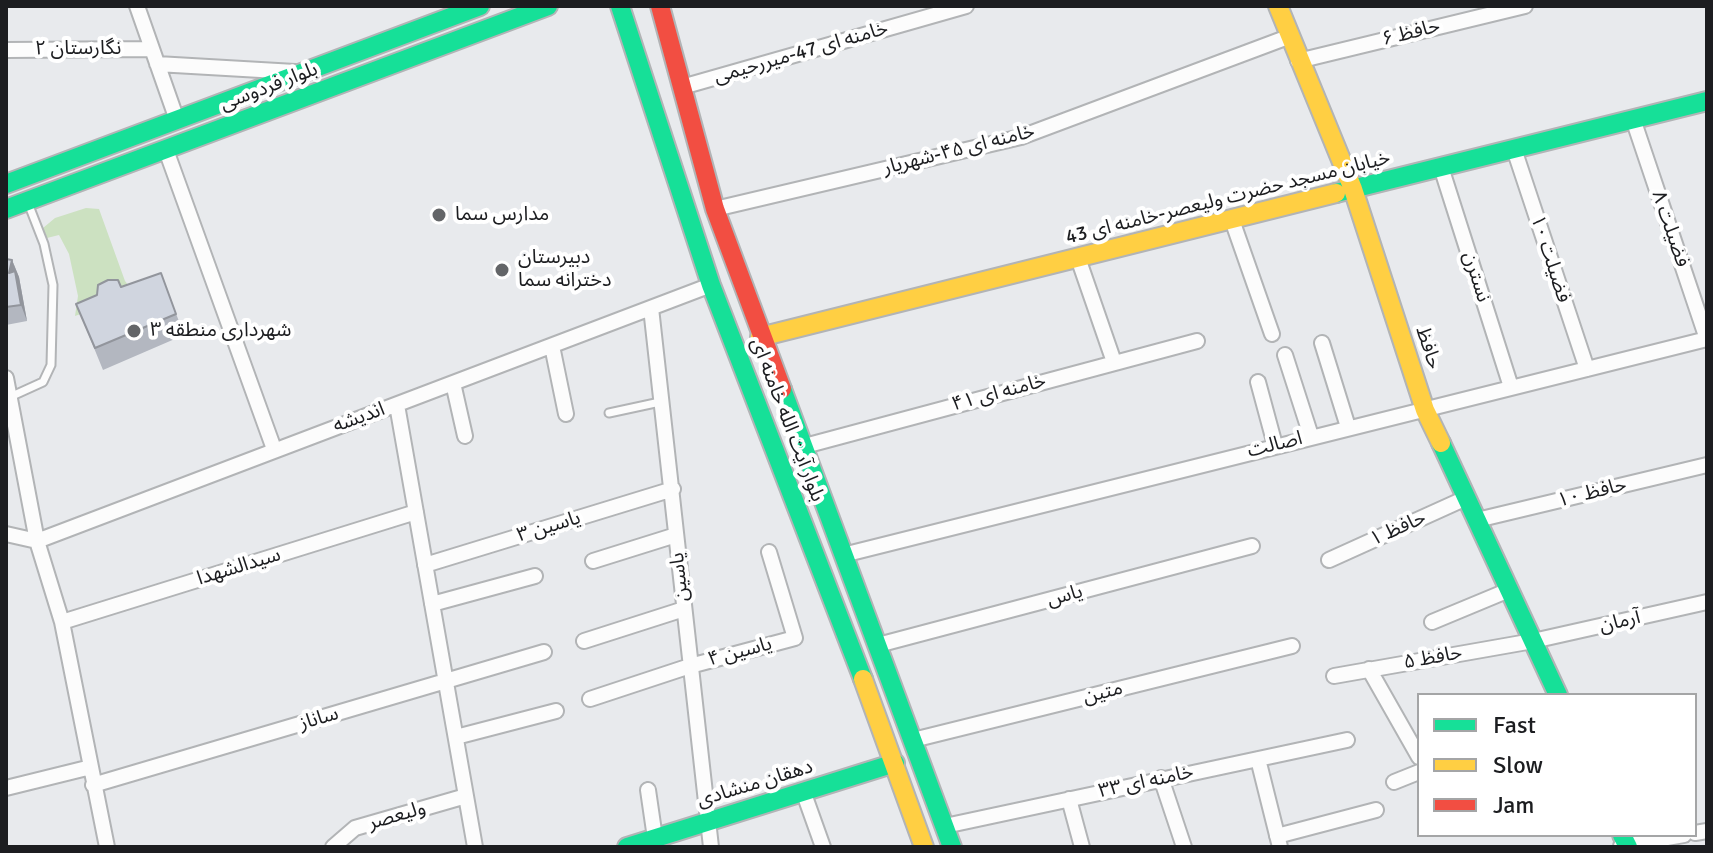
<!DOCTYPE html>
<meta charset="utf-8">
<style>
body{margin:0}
#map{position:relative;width:1713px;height:853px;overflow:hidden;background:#e8eaed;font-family:Signika,sans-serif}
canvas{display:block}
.frame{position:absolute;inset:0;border:8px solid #1c1d20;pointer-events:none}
.legend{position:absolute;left:1417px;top:693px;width:280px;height:144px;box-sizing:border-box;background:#fff;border:2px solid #a4a5a6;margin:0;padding:10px 14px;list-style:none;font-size:24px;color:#1c1d20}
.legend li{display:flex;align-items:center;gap:16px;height:40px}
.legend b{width:40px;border:2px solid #a4a5a6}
</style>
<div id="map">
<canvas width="1713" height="853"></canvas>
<div class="frame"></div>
<ul class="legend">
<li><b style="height:10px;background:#16e098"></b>Fast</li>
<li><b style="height:10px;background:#ffcf43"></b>Slow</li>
<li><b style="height:10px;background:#f24e42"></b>Jam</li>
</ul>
</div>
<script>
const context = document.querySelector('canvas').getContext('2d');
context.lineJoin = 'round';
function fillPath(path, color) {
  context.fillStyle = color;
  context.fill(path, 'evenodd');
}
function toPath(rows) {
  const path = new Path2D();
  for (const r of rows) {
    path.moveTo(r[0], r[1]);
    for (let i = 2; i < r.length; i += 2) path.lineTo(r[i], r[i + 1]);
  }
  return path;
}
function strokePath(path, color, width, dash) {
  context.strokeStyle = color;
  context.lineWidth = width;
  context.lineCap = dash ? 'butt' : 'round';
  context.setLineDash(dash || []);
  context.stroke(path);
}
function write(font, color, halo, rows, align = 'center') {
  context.font = font + ' Signika,"Noto Sans Arabic",sans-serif';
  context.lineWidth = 8;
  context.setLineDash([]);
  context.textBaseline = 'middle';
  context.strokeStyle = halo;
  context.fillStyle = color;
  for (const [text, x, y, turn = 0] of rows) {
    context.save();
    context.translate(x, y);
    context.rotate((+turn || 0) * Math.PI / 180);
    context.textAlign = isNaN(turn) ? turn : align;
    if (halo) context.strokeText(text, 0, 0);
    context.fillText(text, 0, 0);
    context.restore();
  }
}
const green = toPath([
 [86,208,99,209,125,281,133,291,141,293,75,316,78,296,69,254,59,235,47,238,43,228,55,218]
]);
const lane = toPath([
 [10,397,43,382,51,365,53,285,44,244,28,203],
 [609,413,660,402]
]);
const street = toPath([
 [137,6,177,120],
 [6,50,149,49],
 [1298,61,1525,6],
 [157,64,295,72],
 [682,87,966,6],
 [1633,119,1707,339],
 [1514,149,1587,369],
 [166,150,274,449],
 [1441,167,1511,387],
 [715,209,1021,137,1288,37],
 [1232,220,1272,334],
 [1078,258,1114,362],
 [651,308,711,847],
 [1322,343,1348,427],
 [552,346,566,414],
 [1285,355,1311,436],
 [6,378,37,541,62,622,107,847],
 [1258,382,1275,445],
 [453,383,465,436],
 [397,405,475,847],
 [801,447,1197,341],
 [1477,520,1707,465],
 [6,534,37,541,711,285],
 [843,555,1707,339],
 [1329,560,1466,498],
 [593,561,676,535],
 [425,565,673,489],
 [432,604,535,576],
 [62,622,416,512],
 [1432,622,1509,590],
 [584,641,684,609],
 [878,645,1252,546],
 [1369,669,1419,757],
 [1334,676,1533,641,1707,602],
 [590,699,690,666,795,638,769,552],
 [456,737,556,711],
 [913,740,1292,646],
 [1258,759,1280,847],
 [1161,778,1184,847],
 [1394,782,1419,772],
 [93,785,544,652],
 [6,788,91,767],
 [648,790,655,838],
 [803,791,823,847],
 [1069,799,1082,847],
 [945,826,1347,740],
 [1695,833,1707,831],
 [1277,836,1376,810],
 [1621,846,1684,835],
 [333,847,355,828,466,796]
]);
const fast = toPath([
 [620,6,711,285,863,679],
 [6,184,480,6],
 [1336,193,1707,101],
 [6,209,548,6],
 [782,389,952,847],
 [1441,443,1558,695],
 [1622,835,1628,847],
 [627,847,895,763]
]);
const slow = toPath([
 [1278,6,1353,189,1425,410,1441,443],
 [760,337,1336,193],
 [863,679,924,847]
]);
const jam = toPath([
 [660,6,715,209,782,389]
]);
const wall = toPath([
 [6,259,12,260,19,277,27,321,6,325],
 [161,273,184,335,103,370,76,304]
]);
const shadedWall = toPath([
 [12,260,19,277,27,321,9,273]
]);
const building = toPath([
 [6,259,12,260,9,273,15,271,21,305,6,307,6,259],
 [161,273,176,314,95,348,76,304,97,295,98,285,108,280,118,280,121,287,161,273]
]);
const markers = [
 [439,215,8,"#636568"],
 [502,270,8,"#636568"],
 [134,331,8,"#636568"]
];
const streetNames = [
 ["حافظ ۶",1411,33,-14],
 ["نگارستان ۲",78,49],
 ["خامنه ای 47-میررحیمی",801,53,-16],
 ["بلوار فردوسی",269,87,-21],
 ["خامنه ای ۴۵-شهریار",959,150,-14],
 ["خیابان مسجد حضرت ولیعصر-خامنه ای 43",1228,198,-14],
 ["فضیلت ۸",1670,229,71],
 ["فضیلت ۱۰",1550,259,72],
 ["نسترن",1476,277,73],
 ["حافظ",1428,348,72],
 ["خامنه ای ۴۱",999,393,-15],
 ["اندیشه",359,418,-20],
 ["بلوار آیت الله خامنه ای",787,420,69],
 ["اصالت",1275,445,-14],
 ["حافظ ۱۰",1592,493,-14],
 ["یاسین ۳",549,527,-17],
 ["حافظ ۱",1398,529,-24],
 ["سیدالشهدا",239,567,-17],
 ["یاسین",680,577,-96],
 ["یاس",1065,596,-15],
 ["آرمان",1620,622,-13],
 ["یاسین ۴",740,652,-15],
 ["حافظ ۵",1433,658,-10],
 ["متین",1103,693,-14],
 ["ساناز",319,719,-16],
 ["خامنه ای ۳۳",1146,782,-12],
 ["دهقان منشادی",755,784,-17],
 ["ولیعصر",397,816,-16]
];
const poiNames = [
 ["مدارس سما",455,215],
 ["دبیرستان",518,258],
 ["دخترانه سما",518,281],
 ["شهرداری منطقه ۳",150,331]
];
fillPath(green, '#cce1c1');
strokePath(lane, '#b2b4b6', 11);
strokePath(street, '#b2b4b6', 18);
strokePath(fast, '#b2b4b6', 22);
strokePath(slow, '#b2b4b6', 22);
strokePath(jam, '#b2b4b6', 22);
strokePath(lane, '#fcfcfc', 7);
strokePath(street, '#fcfcfc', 14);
strokePath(fast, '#16e098', 18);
strokePath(slow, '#ffcf43', 18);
strokePath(jam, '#f24e42', 18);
fillPath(wall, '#b3b7c0');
fillPath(shadedWall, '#92959c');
fillPath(building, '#d0d5df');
strokePath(building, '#92959c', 2);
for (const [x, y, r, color] of markers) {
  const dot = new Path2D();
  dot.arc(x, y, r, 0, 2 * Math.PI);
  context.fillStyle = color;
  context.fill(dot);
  strokePath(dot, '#fff', 3);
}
write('20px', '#1c1d20', '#fff', streetNames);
write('20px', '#1c1d20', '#fff', poiNames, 'left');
</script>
